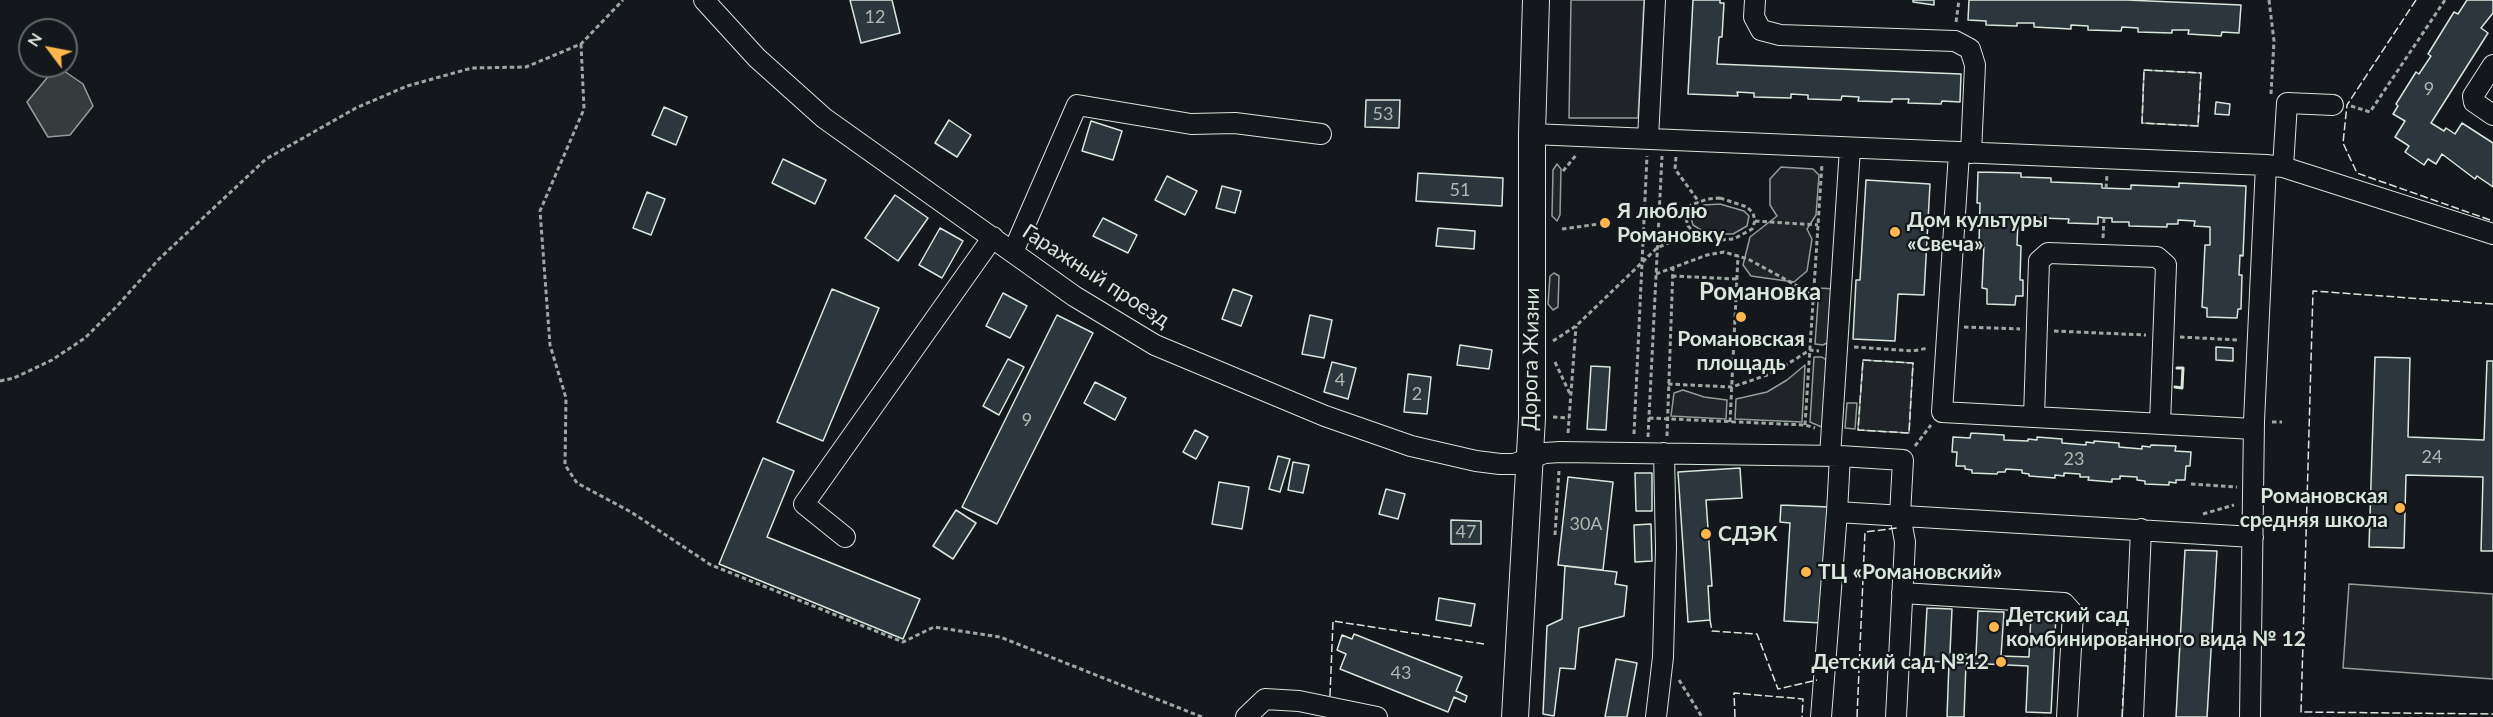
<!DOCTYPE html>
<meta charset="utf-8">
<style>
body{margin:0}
#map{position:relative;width:2493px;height:717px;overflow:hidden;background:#14181c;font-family:Lato,sans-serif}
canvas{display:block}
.north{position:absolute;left:18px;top:18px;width:60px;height:60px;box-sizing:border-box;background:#14181c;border:2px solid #626a69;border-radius:50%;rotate:302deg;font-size:16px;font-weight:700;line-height:24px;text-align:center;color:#d8e6dc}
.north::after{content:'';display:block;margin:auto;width:21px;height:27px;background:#ffb74d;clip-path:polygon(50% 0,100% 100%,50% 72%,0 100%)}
</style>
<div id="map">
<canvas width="2493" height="717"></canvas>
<div class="north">N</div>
</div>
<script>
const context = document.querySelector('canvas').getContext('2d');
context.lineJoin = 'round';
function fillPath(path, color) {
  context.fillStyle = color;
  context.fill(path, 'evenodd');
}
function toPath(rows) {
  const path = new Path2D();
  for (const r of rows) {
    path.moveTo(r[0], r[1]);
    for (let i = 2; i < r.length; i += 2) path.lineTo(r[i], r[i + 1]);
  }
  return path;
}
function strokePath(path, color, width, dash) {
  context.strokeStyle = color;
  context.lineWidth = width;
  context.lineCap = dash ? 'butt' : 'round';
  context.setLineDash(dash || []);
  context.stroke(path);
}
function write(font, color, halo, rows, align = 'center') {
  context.font = font + ' Lato,sans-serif';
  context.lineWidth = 4.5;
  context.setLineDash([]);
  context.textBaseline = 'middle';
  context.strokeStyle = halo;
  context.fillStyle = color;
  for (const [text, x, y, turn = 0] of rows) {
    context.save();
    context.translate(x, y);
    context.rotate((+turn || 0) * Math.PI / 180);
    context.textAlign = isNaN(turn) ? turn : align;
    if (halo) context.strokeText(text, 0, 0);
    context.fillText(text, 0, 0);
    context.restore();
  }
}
const green = toPath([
 [1571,0,1644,0,1638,118,1569,118,1571,0],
 [2144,70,2201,73,2198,126,2142,123,2144,70],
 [1557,164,1561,169,1560,215,1557,221,1552,216,1553,170,1557,164],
 [1781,167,1813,169,1819,175,1816,215,1807,229,1812,239,1807,271,1794,282,1751,276,1743,265,1750,237,1777,216,1770,205,1770,179,1781,167],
 [1720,204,1744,211,1749,216,1747,226,1733,234,1718,234,1701,230,1693,225,1691,218,1696,209,1704,205,1720,204],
 [1554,273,1559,276,1558,307,1553,310,1548,304,1550,276,1554,273],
 [1819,288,1835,289,1832,340,1823,345,1815,344,1819,288],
 [1814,357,1822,357,1831,363,1824,428,1810,422,1814,357],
 [1863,360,1913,363,1909,433,1858,430,1863,360],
 [1805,365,1802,422,1735,419,1736,399,1767,392,1787,380,1805,365],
 [1683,390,1704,397,1727,400,1726,419,1671,416,1674,393,1683,390],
 [1847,403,1857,403,1855,429,1845,428,1847,403],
 [2349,584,2493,594,2493,679,2343,668,2349,584]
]);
const water = toPath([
 [57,66,83,84,93,106,70,135,48,137,27,102,57,66]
]);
const building = toPath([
 [850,0,892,0,900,33,861,43,850,0],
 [1693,0,1720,0,1720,3,1724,3,1722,37,1719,37,1717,64,1961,74,1960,102,1942,101,1941,104,1908,103,1909,99,1892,99,1892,102,1858,101,1859,97,1842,96,1841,100,1808,99,1808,95,1791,94,1791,98,1754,97,1754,93,1737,92,1738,96,1688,94,1693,0],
 [1913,0,1934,0,1934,5,1913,2,1913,0],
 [1969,0,2127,0,2241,5,2239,33,2222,32,2221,36,2188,34,2189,30,2172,30,2172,33,2138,32,2138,28,2122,27,2121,31,2088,30,2088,26,2071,25,2071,29,2034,27,2034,23,2017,23,2017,26,1986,25,1986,21,1968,20,1969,0],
 [2467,0,2493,0,2493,13,2481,28,2488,33,2431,123,2444,131,2446,128,2455,134,2462,123,2493,143,2493,187,2477,176,2475,179,2442,154,2436,164,2428,159,2424,165,2405,152,2409,146,2395,137,2405,121,2393,114,2398,106,2396,104,2416,72,2419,74,2431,56,2428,54,2454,12,2458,14,2467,0],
 [1366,100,1400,100,1399,128,1365,127,1366,100],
 [2216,102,2230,104,2229,115,2215,114,2216,102],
 [664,107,687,117,676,145,652,135,664,107],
 [949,120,971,135,957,157,935,143,949,120],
 [1091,121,1122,131,1113,160,1082,151,1091,121],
 [783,159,826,180,815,204,772,183,783,159],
 [1978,172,2021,173,2021,177,2051,178,2051,182,2102,184,2102,188,2131,189,2131,185,2179,187,2179,183,2246,186,2243,256,2240,255,2239,275,2242,275,2241,309,2238,309,2237,318,2207,317,2207,308,2202,307,2205,245,2210,245,2210,227,2194,226,2195,221,2178,220,2178,224,2167,224,2167,227,2129,226,2129,222,2112,222,2112,218,2104,218,2098,217,2098,224,2068,223,2069,219,2041,218,2041,222,2018,221,2017,245,2021,246,2020,280,2023,280,2023,296,2016,296,2015,305,1987,304,1987,289,1982,288,1984,244,1979,244,1980,203,1977,203,1978,172],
 [1418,173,1503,178,1502,206,1416,201,1418,173],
 [1167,176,1197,191,1185,215,1155,200,1167,176],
 [1866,180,1930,184,1924,295,1898,294,1895,341,1853,339,1856,280,1860,280,1866,180],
 [1222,186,1241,191,1235,213,1216,208,1222,186],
 [647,192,665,199,651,235,633,228,647,192],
 [895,195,928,218,898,261,865,238,895,195],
 [1103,218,1137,235,1128,253,1093,236,1103,218],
 [940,228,963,241,942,278,919,265,940,228],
 [1438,228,1475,231,1474,249,1436,246,1438,228],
 [832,289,879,308,823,441,777,422,832,289],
 [1233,289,1252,296,1241,326,1222,319,1233,289],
 [1003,293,1027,306,1010,338,986,326,1003,293],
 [1057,315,1093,333,997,524,962,507,1057,315],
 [1310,315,1332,320,1324,358,1302,354,1310,315],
 [1460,345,1492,350,1489,369,1457,365,1460,345],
 [2216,347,2233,348,2233,361,2216,360,2216,347],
 [2375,357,2410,358,2408,437,2484,440,2487,361,2493,361,2493,551,2481,551,2483,477,2406,475,2404,548,2369,547,2375,357],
 [1008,359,1024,367,999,415,983,406,1008,359],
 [1332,362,1356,368,1348,399,1324,392,1332,362],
 [1591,366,1610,367,1606,430,1587,429,1591,366],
 [1408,374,1431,377,1427,414,1404,412,1408,374],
 [1095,382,1126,398,1115,420,1084,403,1095,382],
 [1195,430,1208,437,1196,459,1183,452,1195,430],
 [1971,433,2004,435,2004,440,2028,441,2028,439,2037,440,2037,437,2062,439,2062,443,2086,445,2086,442,2094,443,2094,441,2119,443,2119,447,2142,449,2142,446,2150,447,2151,445,2176,446,2175,451,2191,452,2190,466,2186,466,2185,480,2176,480,2176,483,2169,482,2169,485,2145,484,2145,481,2137,480,2137,477,2120,476,2120,479,2112,479,2112,482,2088,480,2089,477,2080,477,2080,474,2064,473,2064,476,2055,475,2055,478,2029,476,2029,474,2022,473,2022,470,2006,469,2005,472,1998,472,1997,474,1972,473,1972,470,1965,469,1965,466,1956,466,1957,452,1952,452,1953,437,1970,438,1971,433],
 [1278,456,1290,459,1280,492,1269,489,1278,456],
 [763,458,794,471,767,537,920,599,903,639,719,564,763,458],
 [1293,462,1309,465,1303,493,1288,490,1293,462],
 [1740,468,1742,498,1706,500,1712,586,1708,586,1710,620,1688,622,1678,472,1740,468],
 [1635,473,1652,473,1652,511,1636,511,1635,473],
 [1568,477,1613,482,1603,570,1558,565,1568,477],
 [1219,482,1249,487,1242,529,1212,524,1219,482],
 [1386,489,1405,494,1398,519,1379,514,1386,489],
 [1781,505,1829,507,1822,623,1784,621,1790,523,1780,522,1781,505],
 [956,510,976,523,953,559,933,546,956,510],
 [1451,520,1481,521,1481,544,1451,544,1451,520],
 [1651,524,1652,561,1635,562,1634,525,1651,524],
 [2185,550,2217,551,2207,717,2176,717,2185,550],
 [1565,566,1617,572,1615,584,1627,586,1624,616,1579,628,1575,669,1560,668,1554,716,1543,714,1547,626,1562,619,1565,566],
 [1439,598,1475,604,1471,626,1436,620,1439,598],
 [1927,608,1952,609,1950,653,1976,655,1978,611,2004,612,2001,656,2029,657,2031,613,2056,615,2051,713,2026,712,2028,666,1966,663,1964,717,1947,717,1949,662,1924,661,1927,608],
 [1354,634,1462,677,1456,691,1467,696,1465,702,1454,697,1448,712,1340,669,1346,654,1337,650,1342,635,1352,639,1354,634],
 [1616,659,1637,663,1627,717,1605,717,1616,659]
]);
const path = toPath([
 [2269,0,2274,41,2271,94],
 [1956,22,1959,0],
 [581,44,584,109,540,211,550,345,566,398,565,465,577,483,631,512,711,565,903,642,934,627,1000,637,1202,717],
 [2351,106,2370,112,2445,0],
 [1676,157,1675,169,1699,202],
 [1563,171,1577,154],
 [2106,188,2107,175],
 [1720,198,1747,207,1753,213,1755,221,1752,229,1734,239,1720,240,1706,237,1694,232,1688,226,1686,218,1687,211,1691,205,1708,199,1720,198],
 [1755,221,1818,225],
 [1562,229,1599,224],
 [2103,238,2104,218],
 [1656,274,1707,255,1724,252,1748,259,1814,295],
 [1672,276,1737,279],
 [1964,327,2020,329],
 [2054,331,2146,335],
 [2180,337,2239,340],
 [1553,341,1576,326,1657,248,1694,232],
 [1854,347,1913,351,1928,348],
 [1555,362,1570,394],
 [0,381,14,378,52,360,85,338,118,305,159,259,266,159,356,108,407,86,472,68,526,67,581,44,623,0],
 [1668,384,1732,387,1773,373,1810,350,1819,351],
 [1553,417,1569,418],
 [1649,418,1805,425,1815,428],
 [1730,422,1738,256],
 [2272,422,2282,422],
 [1805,425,1822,164],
 [1568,433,1576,326],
 [1634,434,1647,156],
 [1667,436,1673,267],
 [1648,437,1662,156],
 [1915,446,1931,425],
 [2191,484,2237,487],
 [2203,514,2234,505],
 [1555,535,1559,471],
 [1679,680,1702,717]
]);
const minor = toPath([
 [704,0,757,58,824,118,1074,296,1155,345,1325,416,1411,446,1476,461,1500,464,1514,464,1545,453,1560,452,1840,456,1837,512,2253,537],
 [1755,0,1754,17,1761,30,1780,35,1955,41,1970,49,1975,65,1971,153],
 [2493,65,2473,96,2474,102,2493,115],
 [1532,134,2266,165,2283,167,2493,234],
 [1648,139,1655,0],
 [1959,153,1942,412,2254,429],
 [2283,167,2287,103,2333,105],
 [1013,252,1077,105,1191,124,1235,123,1321,134],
 [2034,417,2039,261,2048,253,2157,257,2166,265,2160,424],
 [1830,456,1850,148],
 [1840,456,1903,460,1900,515,1905,542,1896,717],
 [845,537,804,504,993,237],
 [1902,593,2064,603,2073,613,2067,717],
 [1246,717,1265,699,1299,701,1377,717],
 [1656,717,1663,657,1666,548,1664,453],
 [1821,717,1837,512],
 [2133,717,2141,529],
 [2250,717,2254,421,2266,165]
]);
const major = toPath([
 [1515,717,1532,418,1532,134,1536,0]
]);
const fence = toPath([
 [2416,0,2347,105,2343,143,2357,173,2493,221],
 [2144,70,2201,73,2198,126,2142,123,2144,70],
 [2493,304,2313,291,2301,712,2493,714],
 [1863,360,1913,363,1909,433,1858,430,1863,360],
 [1710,620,1712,631,1757,634,1778,689,1817,680],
 [1330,696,1333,621,1484,644],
 [1735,717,1734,693,1803,699,1802,717],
 [1857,717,1865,532,1897,528],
 [2122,717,2127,621]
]);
const wall = toPath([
 [2175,387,2182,388,2183,368,2177,368]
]);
const markers = [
 [1605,223,6,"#ffb74d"],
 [1895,232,6,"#ffb74d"],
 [1741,317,6,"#ffb74d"],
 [2400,508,6,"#ffb74d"],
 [1706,534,6,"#ffb74d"],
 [1806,572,6,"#ffb74d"],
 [1994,627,6,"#ffb74d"],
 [2001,662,6,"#ffb74d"]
];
const numberNames = [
 ["12",875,17],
 ["9",2429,89],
 ["53",1383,114],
 ["51",1460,190],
 ["4",1340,380],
 ["2",1417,394],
 ["9",1027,420],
 ["24",2432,457],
 ["23",2074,459],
 ["30А",1586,524],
 ["47",1466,532],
 ["43",1401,673]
];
const poiNames = [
 ["Я люблю",1617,211],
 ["Романовку",1617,235],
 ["Дом культуры",1907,220],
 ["«Свеча»",1907,244],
 ["Романовская",1741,339,"center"],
 ["площадь",1741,363,"center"],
 ["Романовская",2388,496,"right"],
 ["средняя школа",2388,520,"right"],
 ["СДЭК",1718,534],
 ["ТЦ «Романовский»",1818,572],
 ["Детский сад",2006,615],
 ["комбинированного вида № 12",2006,639],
 ["Детский сад №12",1989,662,"right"]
];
const streetNames = [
 ["Гаражный проезд",1096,276,33],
 ["Дорога Жизни",1531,359,-89]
];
const quarterNames = [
 ["Романовка",1760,292]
];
fillPath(green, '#202428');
strokePath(green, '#939e99', 1.5);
fillPath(water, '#363b3e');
strokePath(water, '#939e99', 1.5);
fillPath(building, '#2c363c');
strokePath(building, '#d8e6dc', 1.5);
strokePath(minor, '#d8e6dc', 22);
strokePath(major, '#d8e6dc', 28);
strokePath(path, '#9da8a2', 3, [4.5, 3]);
strokePath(minor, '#14181c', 20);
strokePath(major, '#14181c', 26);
strokePath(fence, '#d8e6dc', 1.5, [8, 3]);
strokePath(wall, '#d8e6dc', 3);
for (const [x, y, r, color] of markers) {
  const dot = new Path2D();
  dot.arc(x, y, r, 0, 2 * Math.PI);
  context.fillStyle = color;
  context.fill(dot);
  strokePath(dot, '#14181c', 2);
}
write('18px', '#adbab4', null, numberNames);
write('bold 21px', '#d8e6dc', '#14181c', poiNames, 'left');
write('21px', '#d8e6dc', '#14181c', streetNames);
write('bold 24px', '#d8e6dc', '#14181c', quarterNames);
</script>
